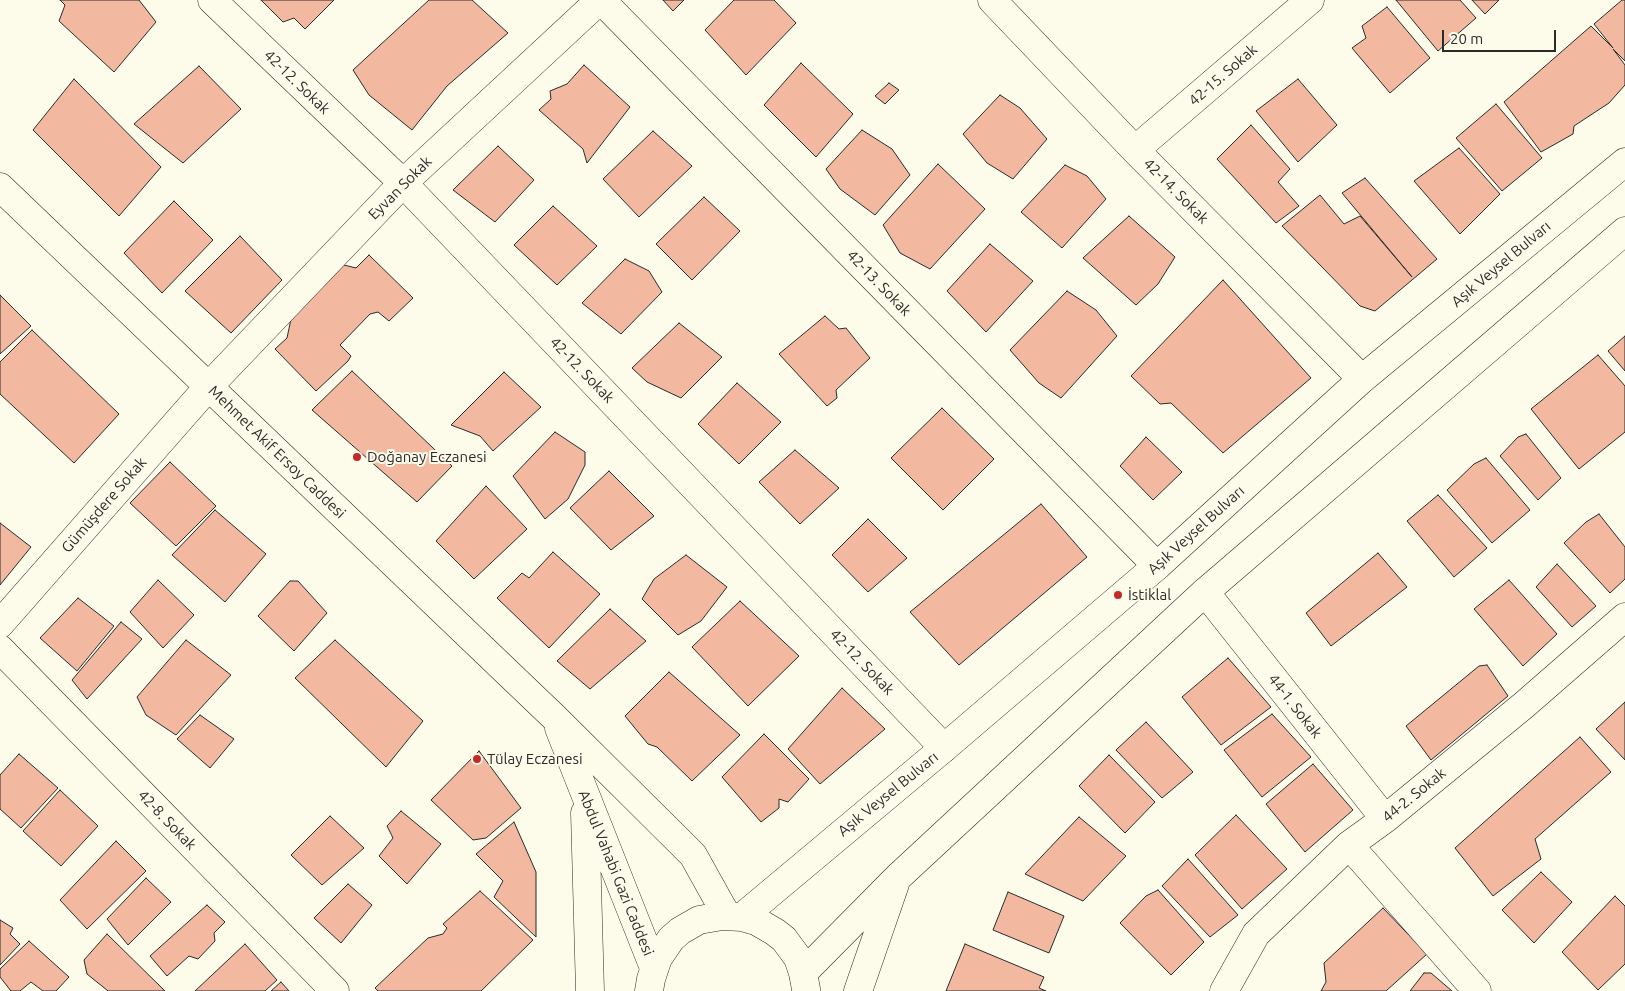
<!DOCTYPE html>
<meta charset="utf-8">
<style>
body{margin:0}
#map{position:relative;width:1625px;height:991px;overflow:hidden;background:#fdfbea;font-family:Ubuntu,sans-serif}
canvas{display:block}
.scale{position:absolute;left:1442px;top:30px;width:114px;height:22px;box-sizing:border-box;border:2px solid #2b2b2b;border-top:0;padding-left:6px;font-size:15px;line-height:18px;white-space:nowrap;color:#2b2b2b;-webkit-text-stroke:4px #fdfbea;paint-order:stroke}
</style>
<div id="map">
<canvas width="1625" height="991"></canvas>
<div class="scale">20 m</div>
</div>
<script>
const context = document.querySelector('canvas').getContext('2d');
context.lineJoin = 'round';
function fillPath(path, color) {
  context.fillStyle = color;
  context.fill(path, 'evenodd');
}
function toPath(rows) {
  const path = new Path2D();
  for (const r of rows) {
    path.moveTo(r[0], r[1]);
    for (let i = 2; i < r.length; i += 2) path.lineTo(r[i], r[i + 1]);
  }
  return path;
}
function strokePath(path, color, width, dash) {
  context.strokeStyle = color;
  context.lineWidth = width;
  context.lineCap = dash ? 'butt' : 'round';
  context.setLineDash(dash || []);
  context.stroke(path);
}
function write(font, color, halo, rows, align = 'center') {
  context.font = font + ' Ubuntu,sans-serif';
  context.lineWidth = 4;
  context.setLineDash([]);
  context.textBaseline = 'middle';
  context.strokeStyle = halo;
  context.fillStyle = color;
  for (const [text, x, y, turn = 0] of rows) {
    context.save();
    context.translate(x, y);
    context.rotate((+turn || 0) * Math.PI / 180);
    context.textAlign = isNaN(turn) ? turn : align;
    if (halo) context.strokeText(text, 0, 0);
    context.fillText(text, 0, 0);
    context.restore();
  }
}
const building = toPath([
 [60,0,139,0,156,22,114,72,59,21,65,5,60,0],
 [261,0,334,0,305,29,294,18,283,22,261,0],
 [429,0,472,0,508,33,447,86,412,130,369,95,353,70,429,0],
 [663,0,684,0,673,11,663,0],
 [734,0,774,0,796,23,746,75,705,30,734,0],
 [1396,0,1460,0,1476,18,1438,51,1396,0],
 [1472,0,1499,0,1485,14,1472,0],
 [1622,0,1625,0,1625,61,1613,49,1625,65,1625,85,1609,103,1574,126,1573,134,1541,152,1504,102,1591,26,1613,48,1594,24,1622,0],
 [1387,7,1430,58,1390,93,1352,48,1366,38,1362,26,1387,7],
 [801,63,853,114,816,157,764,105,801,63],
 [584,65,630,107,587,163,583,149,539,110,551,99,550,91,567,84,584,65],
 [199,66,241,109,183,163,134,124,199,66],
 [74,79,161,167,119,216,33,130,74,79],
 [1298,79,1337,125,1298,162,1256,111,1298,79],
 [889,83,899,90,885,104,875,96,889,83],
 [1000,95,1020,108,1047,139,1013,179,987,163,963,134,1000,95],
 [1496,104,1542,158,1502,191,1456,138,1496,104],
 [1251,125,1290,169,1278,182,1299,206,1276,223,1217,159,1251,125],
 [862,130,892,149,910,175,875,215,840,189,826,169,862,130],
 [653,131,692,166,639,217,603,179,653,131],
 [498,146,534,180,495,222,453,190,498,146],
 [1459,148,1500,194,1460,234,1414,181,1459,148],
 [938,164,985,209,930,269,900,253,883,225,938,164],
 [1065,165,1087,176,1106,199,1062,248,1021,212,1065,165],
 [1365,178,1437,259,1375,311,1360,306,1282,226,1320,195,1344,224,1360,216,1412,277,1342,193,1365,178],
 [704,197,740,231,692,280,656,244,704,197],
 [174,201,213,240,162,293,124,253,174,201],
 [553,206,597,246,557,285,514,245,553,206],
 [1129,216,1175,257,1158,284,1136,305,1083,258,1129,216],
 [240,236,282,280,231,333,185,291,240,236],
 [990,244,1033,281,986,332,947,291,990,244],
 [369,255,413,298,389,321,378,312,370,314,340,345,351,356,348,361,316,391,275,349,287,338,291,319,344,265,356,268,369,255],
 [625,259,649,271,662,292,621,334,582,303,625,259],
 [1223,280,1311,378,1223,453,1171,403,1160,404,1131,376,1223,280],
 [1067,291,1096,310,1117,336,1061,398,1039,383,1010,350,1067,291],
 [0,295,31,326,0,354,0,295],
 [825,316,839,329,846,328,870,358,836,390,837,398,827,406,779,354,825,316],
 [679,323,722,357,681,398,647,382,632,368,679,323],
 [32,330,119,414,74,463,0,394,0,362,32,330],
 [1625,336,1625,371,1608,351,1625,336],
 [1598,355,1625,386,1625,432,1579,469,1531,409,1598,355],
 [352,371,452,466,417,502,312,410,352,371],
 [504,372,541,407,493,451,480,436,451,425,504,372],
 [737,383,781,422,739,464,698,424,737,383],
 [942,408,994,459,943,510,891,458,942,408],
 [555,432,585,452,585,465,568,499,545,519,513,476,555,432],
 [1526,434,1561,478,1538,500,1500,456,1518,437,1526,434],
 [1146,437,1182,472,1153,500,1120,466,1146,437],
 [795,450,839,488,800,524,759,482,795,450],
 [1486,458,1530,510,1492,543,1447,490,1474,464,1486,458],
 [170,462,216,506,176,546,130,503,170,462],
 [609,471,654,516,611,550,570,508,609,471],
 [486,486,527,529,474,579,436,541,486,486],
 [1438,495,1487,548,1454,577,1407,521,1438,495],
 [1041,504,1087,557,959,665,910,612,1041,504],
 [215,510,266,554,225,602,172,555,215,510],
 [1599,514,1625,547,1625,579,1610,593,1564,543,1586,522,1599,514],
 [868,519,907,558,868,592,832,555,868,519],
 [0,523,31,547,0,585,0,523],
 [553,552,600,594,549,648,497,598,522,573,529,578,553,552],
 [1378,553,1407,587,1331,646,1306,613,1378,553],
 [686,555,727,587,701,621,678,635,642,599,654,579,686,555],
 [1557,564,1596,606,1572,627,1536,587,1557,564],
 [158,580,194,615,163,648,130,612,158,580],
 [1509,580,1557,634,1523,666,1474,609,1509,580],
 [290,581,298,581,327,613,294,651,258,616,290,581],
 [78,598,114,626,77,671,40,638,78,598],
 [740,601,799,656,748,706,692,647,740,601],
 [610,609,646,641,590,689,557,661,610,609],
 [121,622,142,639,87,699,72,680,121,622],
 [186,640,231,675,176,735,146,715,137,697,186,640],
 [335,640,423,721,386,767,295,678,335,640],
 [1228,658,1271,707,1221,745,1182,697,1228,658],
 [1487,665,1508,696,1431,760,1406,726,1479,666,1487,665],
 [669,672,740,735,692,781,657,747,648,744,625,716,669,672],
 [842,688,885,729,820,784,788,749,842,688],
 [1625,702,1625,760,1596,729,1625,702],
 [1272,714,1311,757,1262,797,1224,750,1272,714],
 [200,715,234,739,210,768,177,739,200,715],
 [1146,722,1193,772,1162,798,1116,750,1146,722],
 [764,734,809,779,788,802,779,799,779,808,761,822,722,777,764,734],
 [1580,737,1611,772,1535,839,1541,859,1493,896,1455,848,1580,737],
 [479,751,521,808,486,838,473,840,431,800,479,751],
 [19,754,58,788,21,828,0,809,0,775,19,754],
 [1109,755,1155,802,1125,833,1079,786,1109,755],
 [1313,764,1353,810,1305,852,1266,804,1313,764],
 [60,790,98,826,61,866,23,831,60,790],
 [401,811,441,844,407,884,379,856,393,838,387,826,401,811],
 [1236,815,1287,869,1242,909,1195,855,1236,815],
 [330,816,364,848,322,885,291,855,330,816],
 [1079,817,1126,856,1083,901,1025,874,1079,817],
 [514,822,536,872,536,937,494,897,503,881,476,854,514,822],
 [116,841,146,871,87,929,60,900,116,841],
 [1188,859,1238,915,1210,937,1162,886,1188,859],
 [1541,872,1572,902,1534,943,1502,910,1541,872],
 [146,878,171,902,128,945,107,919,146,878],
 [348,884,372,905,341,943,314,918,348,884],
 [1158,890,1204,942,1171,975,1120,923,1146,896,1158,890],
 [480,891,533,940,481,991,378,991,375,988,428,938,443,934,447,928,443,924,480,891],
 [1008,892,1064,916,1049,953,993,930,1008,892],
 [1615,896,1625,906,1625,964,1598,990,1562,952,1615,896],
 [207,905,225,922,214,933,215,941,198,959,189,956,167,976,150,956,207,905],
 [1383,908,1427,954,1386,991,1321,991,1326,982,1324,963,1383,908],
 [0,920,13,928,10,934,20,944,0,965,0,920],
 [107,934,165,991,108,991,87,974,84,960,107,934],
 [29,941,69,977,56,991,43,991,31,982,20,991,11,991,0,977,0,969,29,941],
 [245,944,277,980,265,991,195,991,245,944],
 [965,944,1044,977,1039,988,1046,991,946,991,965,944],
 [1424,973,1431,973,1452,991,1410,991,1424,973],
 [281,982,289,991,271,991,281,982]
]);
const minor = toPath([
 [212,0,403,183,944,748],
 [601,0,1157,566],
 [992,0,1135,150,1362,379],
 [1135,150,1310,0],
 [1205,592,1385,819],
 [0,624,209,386,403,183,600,0],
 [0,649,335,991],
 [1349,845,1477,991],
 [1224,991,1256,934,1349,845,1385,819,1524,705,1625,617]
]);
const major = toPath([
 [0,187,554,717,693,855,727,916],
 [559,728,654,968],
 [585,813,590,991],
 [742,917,944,748,1157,566,1362,379,1625,162],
 [803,973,897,878,1205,592,1625,231],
 [649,991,651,979,658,958,671,939,680,931,699,920,722,916,742,917,756,921,775,932,784,939,798,958,803,973,806,989],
 [858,991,895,884]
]);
const markers = [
 [357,457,5,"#c62828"],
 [1118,595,5,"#c62828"],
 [477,759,5,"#c62828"]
];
const streetNames = [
 ["42-15. Sokak",1223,75,-41],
 ["42-12. Sokak",297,82,44],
 ["Eyvan Sokak",400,188,-45],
 ["42-14. Sokak",1176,191,45],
 ["Aşık Veysel Bulvarı",1501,264,-40],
 ["42-13. Sokak",879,283,46],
 ["42-12. Sokak",582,370,46],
 ["Mehmet Akif Ersoy Caddesi",277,452,44],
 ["Gümüşdere Sokak",104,505,-49],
 ["Aşık Veysel Bulvarı",1196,530,-42],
 ["42-12. Sokak",862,662,46],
 ["44-1. Sokak",1295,706,52],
 ["Aşık Veysel Bulvarı",888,794,-39],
 ["44-2. Sokak",1414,795,-39],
 ["42-8. Sokak",167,820,46],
 ["Abdul Vahabi Gazi Caddesi",616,873,68]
];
const poiNames = [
 ["Doğanay Eczanesi",367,457],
 ["İstiklal",1128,595],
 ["Tülay Eczanesi",487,759]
];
fillPath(building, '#f2b8a0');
strokePath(building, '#2b2b2b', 1);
strokePath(minor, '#2b2b2b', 29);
strokePath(major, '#2b2b2b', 29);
strokePath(minor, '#fdfbea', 28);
strokePath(major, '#fdfbea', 28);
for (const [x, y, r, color] of markers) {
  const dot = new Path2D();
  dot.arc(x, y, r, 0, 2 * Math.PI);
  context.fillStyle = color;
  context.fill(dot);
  strokePath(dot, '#fdfbea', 2);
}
write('15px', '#2b2b2b', '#fdfbea', streetNames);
write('15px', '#2b2b2b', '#fdfbea', poiNames, 'left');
</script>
